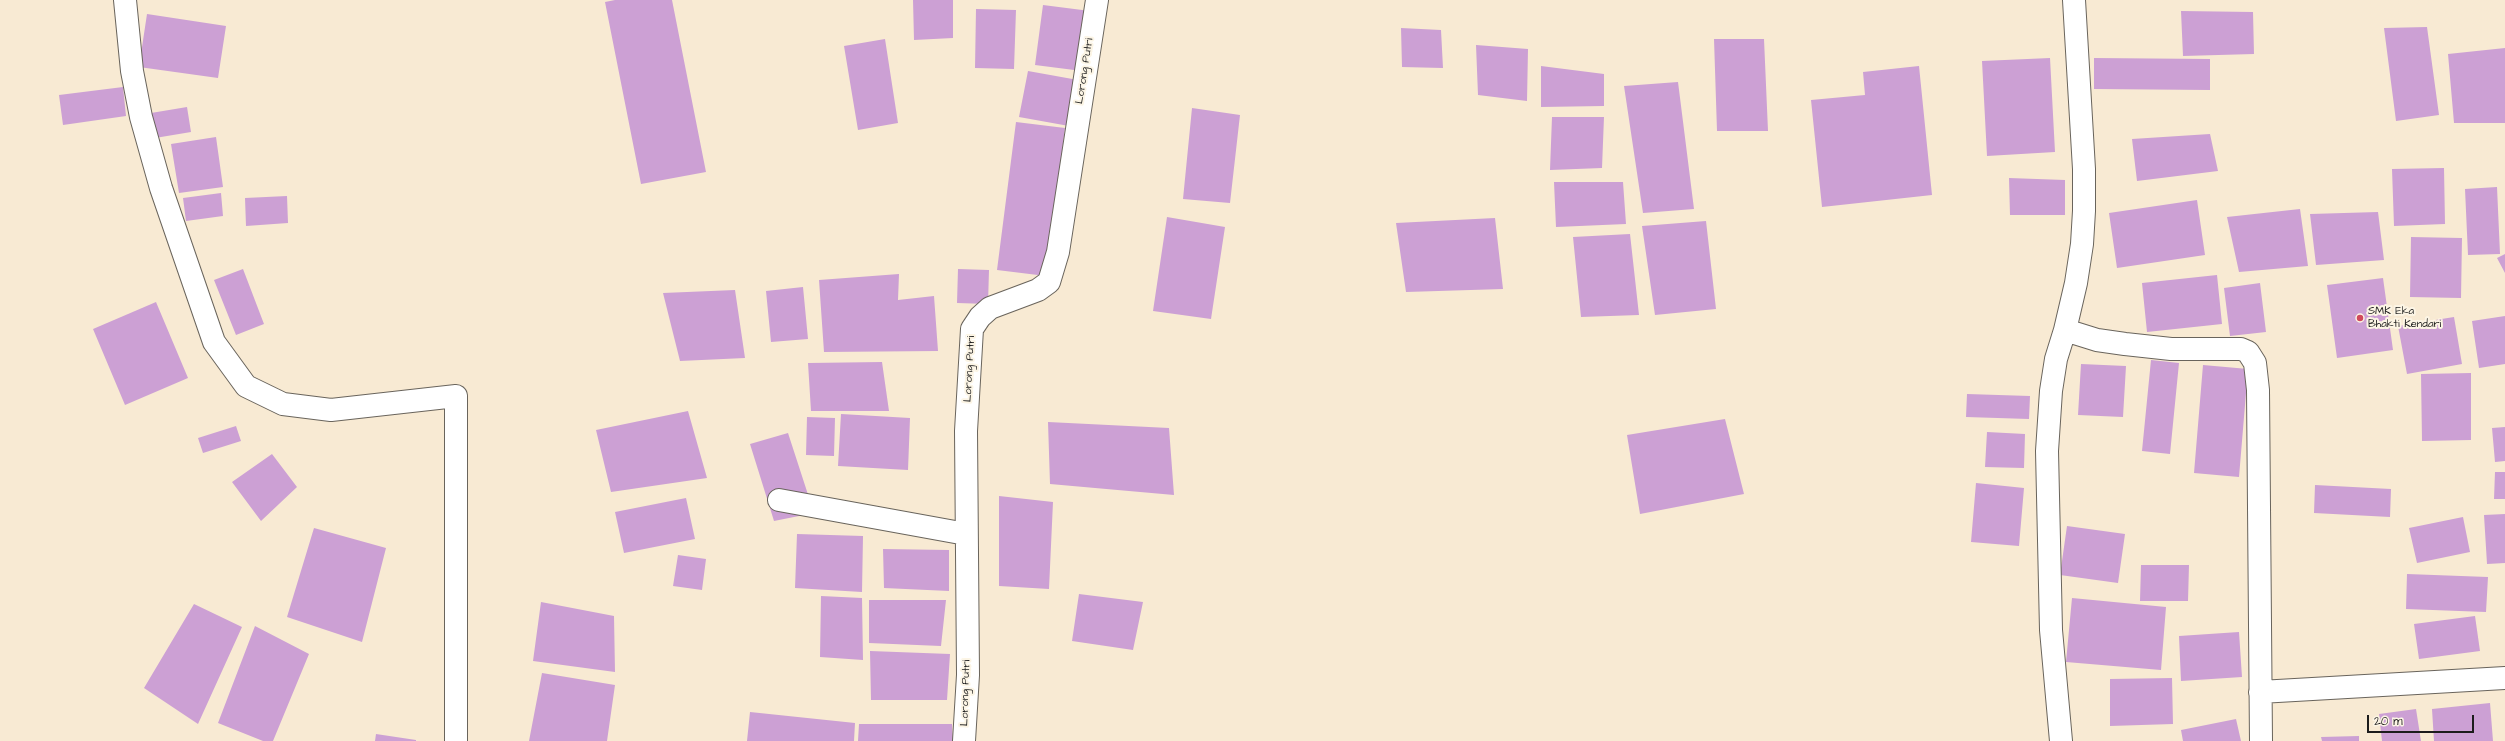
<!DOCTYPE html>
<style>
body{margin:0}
#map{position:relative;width:2505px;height:741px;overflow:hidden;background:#f8ead3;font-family:"Architects Daughter",sans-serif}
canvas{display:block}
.scale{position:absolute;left:2367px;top:715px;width:107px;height:18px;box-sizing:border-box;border:2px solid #1c1c1c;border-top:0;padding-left:5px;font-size:12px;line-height:14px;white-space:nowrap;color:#1c1c1c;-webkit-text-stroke:3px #fcf5e5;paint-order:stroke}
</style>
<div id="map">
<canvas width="2505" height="741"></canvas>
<div class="scale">20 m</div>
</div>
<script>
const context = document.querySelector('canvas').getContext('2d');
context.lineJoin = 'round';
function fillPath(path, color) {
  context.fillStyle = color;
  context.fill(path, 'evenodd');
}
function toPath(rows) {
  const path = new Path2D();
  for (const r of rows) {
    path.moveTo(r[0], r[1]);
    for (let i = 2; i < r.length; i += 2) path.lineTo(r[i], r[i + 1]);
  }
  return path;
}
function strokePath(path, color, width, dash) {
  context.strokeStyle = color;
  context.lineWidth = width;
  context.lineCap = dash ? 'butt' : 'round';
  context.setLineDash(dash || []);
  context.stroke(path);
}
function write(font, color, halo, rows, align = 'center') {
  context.font = font + ' "Architects Daughter",sans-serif';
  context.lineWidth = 4;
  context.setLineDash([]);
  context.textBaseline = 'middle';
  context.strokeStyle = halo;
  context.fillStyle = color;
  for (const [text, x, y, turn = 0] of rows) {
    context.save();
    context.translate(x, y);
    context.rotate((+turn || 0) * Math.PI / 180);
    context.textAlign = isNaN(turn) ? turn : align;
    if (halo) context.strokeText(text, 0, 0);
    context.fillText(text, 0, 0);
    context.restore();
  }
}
const building = toPath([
 [615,0,672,0,706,172,641,184,605,2],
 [913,0,953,0,953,38,914,40],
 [1043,5,1090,11,1082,71,1035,65],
 [976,9,1016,10,1014,69,975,68],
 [2181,11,2253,12,2254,54,2183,56],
 [147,14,226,26,218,78,139,67],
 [2427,27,2439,115,2396,121,2384,28],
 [1401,28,1441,30,1443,68,1402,67],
 [885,39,898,123,858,130,844,46],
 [1714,39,1764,39,1768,131,1717,131],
 [1476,45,1528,49,1527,101,1478,95],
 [2505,48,2505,123,2454,123,2448,54],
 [2050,58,2055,152,1987,156,1982,61],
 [2094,58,2210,59,2210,90,2094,89],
 [1541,66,1604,74,1604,106,1541,107],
 [1919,66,1932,195,1822,207,1811,100,1865,95,1863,72],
 [1028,71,1078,80,1069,126,1019,117],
 [1678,82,1694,209,1643,213,1624,86],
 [123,87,126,116,63,125,59,95],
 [187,107,191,132,155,138,151,113],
 [1192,108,1240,115,1230,203,1183,199],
 [1552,117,1604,117,1602,168,1550,170],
 [1016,122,1065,128,1046,276,997,270],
 [2210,134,2218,171,2137,181,2132,139],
 [216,137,223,187,179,193,171,144],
 [2444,168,2445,224,2394,226,2392,169],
 [2009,178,2065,180,2065,215,2010,215],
 [1554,182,1623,182,1626,224,1556,227],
 [2497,187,2500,254,2468,255,2465,189],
 [221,193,223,216,186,221,183,198],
 [287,196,288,223,246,226,245,198],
 [2197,200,2205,255,2117,268,2109,213],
 [2300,209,2308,266,2239,272,2227,217],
 [2378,212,2384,260,2316,265,2310,214],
 [1167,217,1225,227,1211,319,1153,311],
 [1495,218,1503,289,1406,292,1396,223],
 [1706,221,1716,309,1655,315,1642,226],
 [1630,234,1639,315,1581,317,1573,237],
 [2411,237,2462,238,2461,298,2410,297],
 [2505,254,2505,273,2497,258],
 [243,269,264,324,236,335,214,280],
 [958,269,989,270,988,304,957,303],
 [899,274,898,300,934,296,938,351,824,352,819,280],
 [2217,275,2222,324,2147,332,2142,283],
 [2383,278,2393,350,2337,358,2327,285],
 [2260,283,2266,332,2230,336,2224,288],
 [803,287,808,339,771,342,766,291],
 [735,290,745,358,680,361,663,293],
 [156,302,188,378,125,405,93,329],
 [2505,316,2505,364,2479,368,2472,321],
 [2454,317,2462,364,2407,374,2398,326],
 [2151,360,2179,363,2170,454,2142,451],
 [882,362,889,411,811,411,808,363],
 [2081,364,2126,366,2123,417,2078,415],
 [2203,365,2248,369,2239,477,2194,473],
 [2471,373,2471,440,2422,441,2421,374],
 [1967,394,2030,396,2029,419,1966,417],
 [688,411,707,478,611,492,596,430],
 [841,414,910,418,908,470,838,466],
 [807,417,835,418,834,456,806,455],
 [1725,419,1744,494,1640,514,1627,435],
 [1048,422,1169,428,1174,495,1050,484],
 [236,426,241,441,203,453,198,438],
 [2505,427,2505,461,2495,462,2492,428],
 [1987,432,2025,434,2024,468,1985,467],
 [788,433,814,513,774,521,750,444],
 [272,454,297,487,261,521,232,482],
 [2495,472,2505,472,2505,499,2494,499],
 [1976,483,2024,488,2019,546,1971,542],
 [2315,485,2391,489,2390,517,2314,513],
 [999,496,1053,502,1049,589,999,586],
 [686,498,695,539,624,553,615,512],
 [2505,514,2505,563,2487,564,2484,515],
 [2463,517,2470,552,2417,563,2409,528],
 [2067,526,2125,534,2118,583,2060,575],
 [314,528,386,548,362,642,287,617],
 [797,534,863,536,862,592,795,588],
 [883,549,949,550,949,591,884,588],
 [678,555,706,559,702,590,673,586],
 [2141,565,2189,565,2188,601,2140,601],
 [2407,574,2488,577,2486,612,2406,609],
 [1079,594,1143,602,1133,650,1072,641],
 [821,596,862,598,863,660,820,657],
 [2072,598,2166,607,2161,670,2066,662],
 [869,600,946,600,941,646,869,643],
 [541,602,614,616,615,672,533,661],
 [194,604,242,627,198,724,144,688],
 [2475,616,2480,651,2419,659,2414,624],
 [255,626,309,654,273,741,263,741,218,723],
 [2239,632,2242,677,2181,681,2179,636],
 [870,651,950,654,947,700,871,700],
 [542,673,615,685,607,741,529,741],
 [2172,678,2173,724,2110,726,2110,679],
 [2490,703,2493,741,2434,741,2432,709],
 [2416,709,2421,741,2382,741,2379,714],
 [750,712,855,723,854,741,747,741],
 [2236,719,2241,741,2183,741,2181,730],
 [859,724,952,724,953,741,858,741],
 [376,734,416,740,416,741,375,741],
 [2359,736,2359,741,2322,741,2321,737]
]);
const minor = toPath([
 [125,0,132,71,141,117,161,188,214,342,246,386,283,404,331,410,456,396,456,741],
 [2074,0,2084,169,2084,211,2082,244,2076,283,2065,330,2097,340,2125,344,2171,349,2241,349,2248,352,2255,363,2258,390,2261,741],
 [779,500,966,534],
 [2260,692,2505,678],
 [964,741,968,675,966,431,972,329,980,317,990,308,1038,290,1049,282,1058,252,1097,0],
 [2061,741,2051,630,2047,451,2051,391,2056,359,2065,330]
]);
const markers = [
 [2360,318,4,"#d1495b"]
];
const streetNames = [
 ["Lorong Putri",1085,71,-81],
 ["Lorong Putri",970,369,-87],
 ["Lorong Putri",966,693,-88]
];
const poiNames = [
 ["SMK Eka",2368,312],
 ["Bhakti Kendari",2368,325]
];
fillPath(building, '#cca0d4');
strokePath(minor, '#69645c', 24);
strokePath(minor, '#fff', 22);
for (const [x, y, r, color] of markers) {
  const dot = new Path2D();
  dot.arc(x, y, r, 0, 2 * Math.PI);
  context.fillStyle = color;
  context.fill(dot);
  strokePath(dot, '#fcf5e5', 1.5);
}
write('11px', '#1c1c1c', '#fcf5e5', streetNames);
write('11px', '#1c1c1c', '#fcf5e5', poiNames, 'left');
</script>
